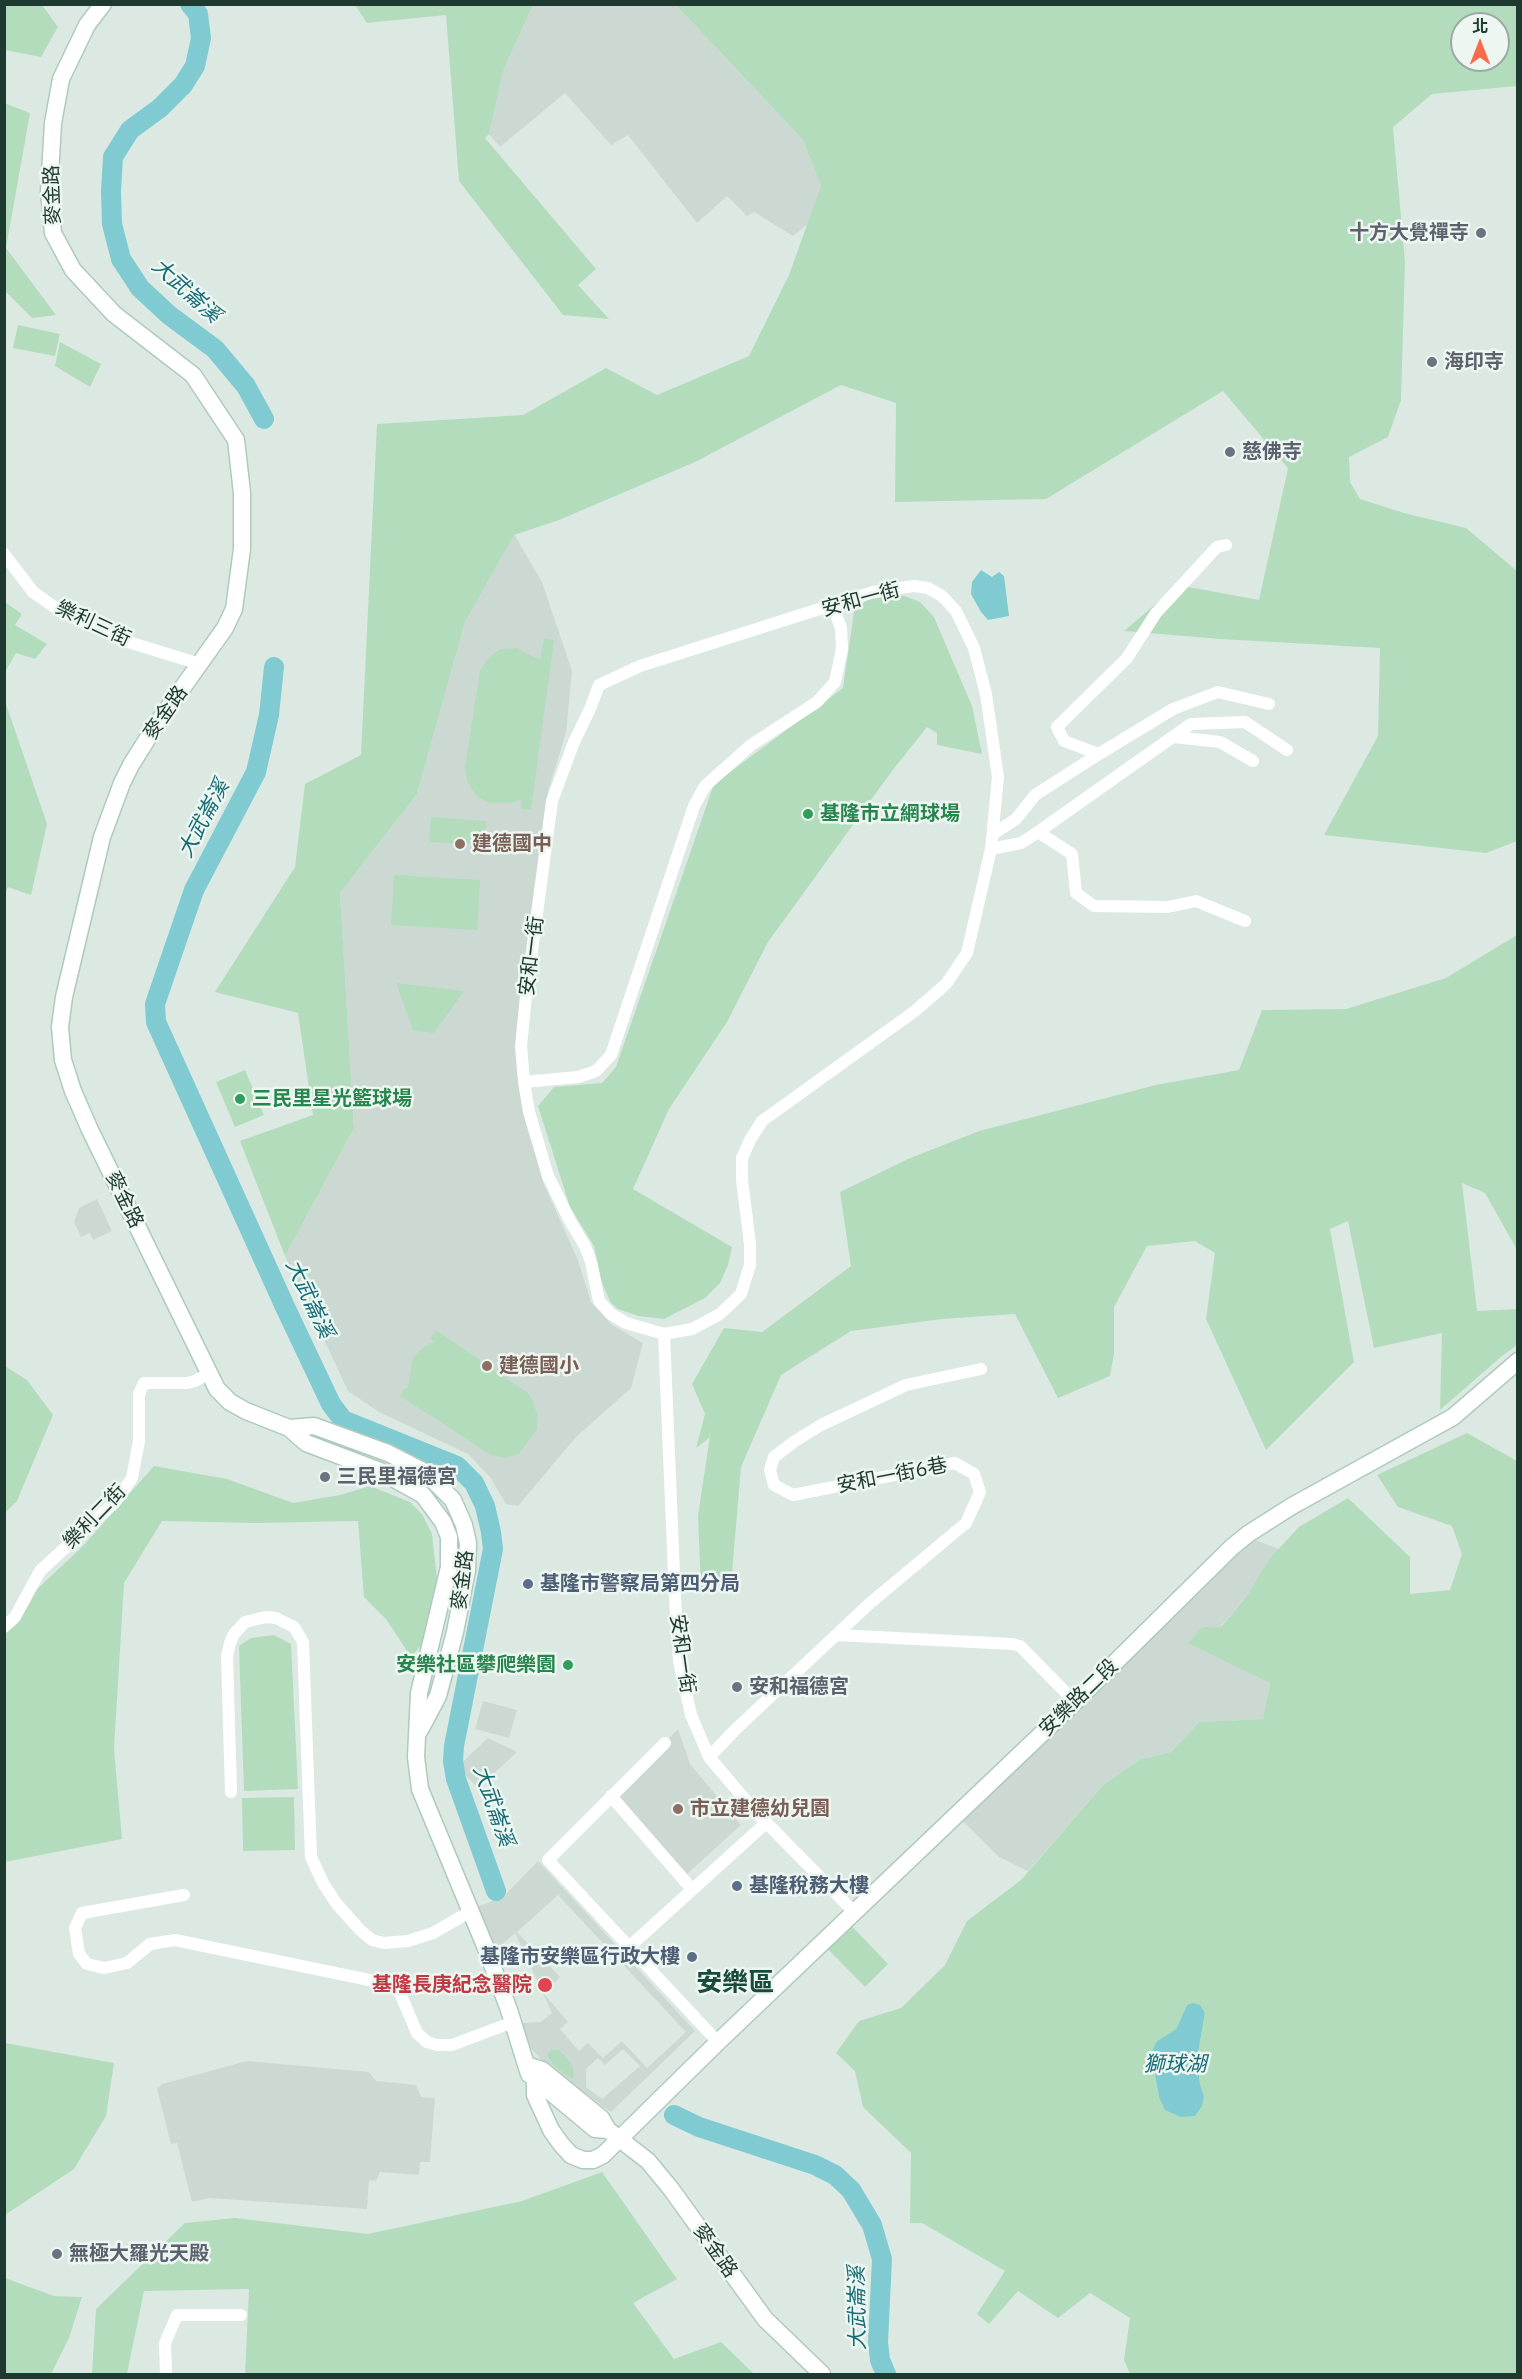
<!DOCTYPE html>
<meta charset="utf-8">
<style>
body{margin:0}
#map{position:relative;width:1522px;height:2379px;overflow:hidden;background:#dce9e3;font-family:"IBM Plex Sans","Noto Sans TC",sans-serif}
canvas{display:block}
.frame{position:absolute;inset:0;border:6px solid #1e3930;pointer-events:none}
.north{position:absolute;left:1450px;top:12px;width:60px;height:60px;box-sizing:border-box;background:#edf6f1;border:2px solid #9aaaa4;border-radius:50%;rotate:0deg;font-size:16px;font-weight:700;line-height:24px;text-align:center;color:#1e3930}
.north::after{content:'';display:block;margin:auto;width:21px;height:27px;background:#f96b4b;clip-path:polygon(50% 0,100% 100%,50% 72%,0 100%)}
</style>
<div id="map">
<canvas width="1522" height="2379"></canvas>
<div class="frame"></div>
<div class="north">北</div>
</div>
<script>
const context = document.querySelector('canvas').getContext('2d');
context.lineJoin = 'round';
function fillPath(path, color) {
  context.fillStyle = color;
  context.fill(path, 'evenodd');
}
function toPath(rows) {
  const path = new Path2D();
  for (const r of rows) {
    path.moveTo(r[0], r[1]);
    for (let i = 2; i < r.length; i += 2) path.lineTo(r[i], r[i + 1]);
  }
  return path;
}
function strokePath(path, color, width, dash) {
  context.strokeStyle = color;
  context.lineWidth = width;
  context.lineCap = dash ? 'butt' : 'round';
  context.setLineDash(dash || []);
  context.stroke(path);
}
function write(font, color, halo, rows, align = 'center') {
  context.font = font + ' "IBM Plex Sans","Noto Sans TC",sans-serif';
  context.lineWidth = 5;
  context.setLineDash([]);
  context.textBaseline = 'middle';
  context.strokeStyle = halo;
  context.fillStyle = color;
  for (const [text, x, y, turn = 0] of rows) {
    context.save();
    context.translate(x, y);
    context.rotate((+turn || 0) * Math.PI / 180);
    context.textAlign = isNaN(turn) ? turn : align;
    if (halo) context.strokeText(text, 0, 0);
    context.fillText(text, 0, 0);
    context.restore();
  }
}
const built = toPath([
 [533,5,676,5,803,140,821,186,808,224,793,236,754,212,747,216,727,196,697,223,628,135,611,145,565,93,500,147,489,134,503,71],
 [514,534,542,582,572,671,566,733,548,791,520,1008,525,1114,543,1182,578,1260,591,1302,612,1325,643,1343,631,1388,576,1437,518,1506,506,1504,490,1477,468,1454,379,1412,348,1391,285,1256,354,1128,340,893,417,794,465,622],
 [97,1199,112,1231,93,1240,90,1233,81,1237,74,1222,79,1208],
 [1247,1537,1279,1549,1270,1559,1246,1597,1220,1627,1203,1627,1270,1683,1263,1719,1199,1722,1171,1752,1141,1759,1103,1785,1028,1871,999,1857,962,1820,1155,1635],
 [483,1701,517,1710,509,1738,475,1729],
 [678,1729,690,1764,741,1825,687,1874,614,1793],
 [488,1738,517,1752,478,1788,457,1767],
 [538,1861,695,2031,611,2112,545,2064,531,2048,474,1908,503,1897],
 [558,1895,686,2032,647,2068,622,2041,603,2058,588,2043,579,2051,560,2029,568,2022,544,1994,560,1977,517,1932],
 [515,1933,552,2013,541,2022,523,2023,495,1951],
 [623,2049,640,2066,602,2099,586,2087,586,2069,598,2058,605,2065],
 [247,2061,369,2072,376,2081,416,2085,421,2097,435,2098,430,2162,420,2162,419,2175,380,2172,376,2181,369,2180,367,2209,209,2198,192,2202,177,2143,171,2144,157,2089,162,2084]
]);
const green = toPath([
 [4,5,42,5,58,27,41,57,5,50],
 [355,5,533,5,503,71,489,134,485,138,596,269,578,285,609,319,563,315,459,181,446,15,367,23],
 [676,5,1517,5,1517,86,1432,94,1393,127,1405,262,1401,400,1388,437,1349,457,1350,482,1360,499,1404,513,1466,528,1517,571,1517,841,1486,853,1324,835,1378,736,1380,648,1221,639,1124,631,1178,585,1259,600,1288,468,1223,391,1046,499,895,502,896,403,841,385,695,462,559,520,514,535,465,622,417,794,340,893,354,1128,285,1256,240,1141,313,1115,298,1013,215,992,295,867,305,784,361,755,377,424,523,415,606,368,657,395,749,356,789,275,821,186,803,140],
 [1462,24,1498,24,1498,60,1462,60],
 [4,103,30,113,6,248,56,315,32,318,5,291],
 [18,325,60,334,55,356,13,348],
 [60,342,101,364,90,387,55,366],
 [887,596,905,596,920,602,934,617,972,706,982,754,937,745,937,733,927,727,892,771,768,942,727,1022,669,1109,633,1189,732,1247,728,1265,720,1283,705,1298,664,1319,638,1316,618,1309,611,1303,602,1283,594,1246,570,1207,538,1106,554,1087,602,1083,616,1067,714,784,843,688,854,612,858,606,868,600],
 [5,602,22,614,15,625,47,644,35,659,16,653,5,672],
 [544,638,554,640,531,810,521,809,521,799,511,803,490,803,479,798,473,791,468,783,465,768,480,671,489,657,501,649,517,648,540,660],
 [5,701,47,824,31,895,8,887,5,895],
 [431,817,486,821,485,845,429,842],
 [394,875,480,880,477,930,391,925],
 [1517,935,1517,1272,1516,1248,1485,1193,1462,1183,1477,1311,1517,1309,1517,1345,1502,1356,1440,1410,1442,1333,1374,1348,1348,1221,1330,1229,1354,1362,1266,1450,1206,1319,1215,1253,1195,1241,1147,1246,1114,1307,1114,1354,1110,1376,1058,1398,1015,1314,942,1319,851,1331,781,1375,741,1467,731,1585,701,1590,698,1516,711,1429,709,1438,696,1448,705,1414,692,1384,724,1328,762,1332,851,1266,840,1192,908,1159,979,1131,1156,1085,1239,1070,1262,1010,1346,1009,1446,978],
 [396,983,464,991,434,1033,413,1030],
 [245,1070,264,1115,235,1127,216,1082],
 [436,1330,528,1393,532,1399,537,1415,537,1429,519,1454,506,1458,491,1455,400,1396,405,1388,408,1388,413,1357,424,1347,434,1342,430,1338],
 [5,1366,27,1380,53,1415,17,1501,5,1513],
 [1467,1433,1517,1461,1517,2374,1130,2374,1124,2360,1130,2318,1090,2293,1058,2318,1018,2291,989,2324,977,2314,1005,2271,922,2223,910,2223,911,2153,863,2107,855,2071,836,2053,859,2021,901,2008,945,1965,967,1921,1021,1880,1103,1785,1141,1759,1171,1752,1199,1722,1263,1719,1270,1683,1188,1643,1203,1627,1221,1627,1246,1597,1270,1558,1299,1527,1348,1498,1410,1557,1410,1594,1450,1590,1462,1554,1452,1526,1398,1507,1377,1475],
 [1187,2005,1205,2013,1197,2059,1200,2084,1204,2096,1159,2097,1151,2053,1157,2041,1176,2029],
 [154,1466,227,1479,293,1503,340,1495,370,1486,410,1502,422,1514,432,1534,437,1579,425,1641,411,1657,386,1619,364,1597,358,1521,256,1523,162,1521,124,1583,114,1749,122,1839,5,1862,5,1619,82,1547],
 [274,1635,291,1644,298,1789,244,1791,239,1646,251,1638],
 [294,1797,295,1850,243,1851,242,1798],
 [845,1919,888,1964,865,1987,821,1942],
 [5,2043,114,2063,106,2116,74,2169,5,2215],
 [551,2050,559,2050,572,2064,574,2077,572,2079,563,2073,553,2064,547,2055],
 [602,2172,677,2279,633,2303,674,2359,721,2342,754,2374,245,2374,249,2289,144,2291,127,2374,92,2374,96,2309,185,2223,235,2218,368,2234,522,2201],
 [5,2278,54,2296,82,2297,69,2338,51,2374,5,2374]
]);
const water = toPath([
 [981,570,992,577,999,572,1004,576,1009,616,988,620,981,612,971,594,972,582],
 [1193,2003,1200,2005,1205,2013,1197,2059,1200,2084,1204,2096,1202,2106,1195,2116,1181,2117,1165,2110,1159,2097,1151,2053,1157,2041,1176,2029,1187,2005]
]);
const river = toPath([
 [190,4,198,14,201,38,195,66,183,85,160,108,130,130,113,157,111,191,112,224,121,259,140,288,169,315,215,349,246,386,264,419],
 [274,667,269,715,256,772,194,890,155,1004,156,1022,286,1309,331,1404,343,1420,457,1466,474,1483,485,1506,491,1532,493,1549,454,1746,453,1761,456,1779,496,1891],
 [674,2115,699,2127,815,2165,835,2175,851,2190,872,2225,882,2259,878,2342,880,2360,886,2374]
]);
const street = toPath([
 [4,554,33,592,60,611,125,641,200,664],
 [914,586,928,588,942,596,956,611,974,648,986,694,998,777,991,849,967,953,946,984,915,1011,762,1121,750,1140,742,1158,742,1180,750,1244,750,1265,741,1294,720,1314,692,1329,664,1334,626,1323,611,1314,599,1301,591,1262,585,1246,570,1221,548,1176,529,1112,524,1082,521,1046,526,996,552,801,574,742,590,709,599,685,640,666,873,592,914,586],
 [1174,737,1220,742,1253,761],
 [1099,754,1064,741,1057,727,1127,658,1156,613,1217,547,1226,545],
 [1038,832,1072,854,1076,893,1094,906,1168,907,1196,901,1245,921],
 [993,834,1016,819,1035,795,1099,754,1173,709,1218,692,1269,704],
 [991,849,1021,843,1038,832,1191,724,1245,722,1287,750],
 [524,1082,578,1077,596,1071,611,1055,694,806,705,786,751,745,817,702,835,682,842,649,841,628,833,607],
 [664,1334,675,1598,679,1661,691,1715,709,1757,753,1809,854,1912],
 [4,1627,15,1617,40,1571,115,1502,132,1478,139,1441,139,1394,144,1383,187,1383,195,1381,208,1374],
 [838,1635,1012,1644,1020,1646,1075,1702],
 [665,1743,548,1860,718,2042],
 [709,1757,736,1729,869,1604,966,1523,980,1492,974,1474,955,1463,793,1495,774,1485,770,1470,774,1457,795,1441,821,1425,906,1385,981,1369],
 [231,1792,227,1656,230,1643,234,1634,245,1622,266,1617,276,1618,294,1627,303,1642,311,1857,323,1883,336,1903,360,1930,372,1940,384,1943,408,1941,433,1933,471,1911],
 [611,1796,691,1888],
 [184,1895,82,1913,75,1928,79,1954,87,1964,104,1968,127,1963,150,1944,175,1940,379,1982,393,1987,400,1993,417,2033,427,2042,437,2045,452,2045,513,2022],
 [629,1947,766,1823],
 [166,2374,165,2343,177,2315,241,2315]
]);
const secondary = toPath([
 [103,4,87,25,61,79,53,123,49,191,53,233,73,270,114,314,193,375,236,440,242,493,242,549,234,609,225,628,156,725,131,765,122,783,102,837,64,997,60,1027,63,1060,73,1091,90,1130,217,1389,230,1402,246,1411,289,1428,306,1443,380,1471,423,1495,443,1522,449,1537,449,1567,419,1693,416,1757,420,1789,485,1946,509,2010,529,2074,595,2129,608,2130],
 [289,1428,314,1426,388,1453,425,1472,453,1500,464,1525,468,1543,467,1570,455,1632,438,1696,420,1730],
 [527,2065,542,2070,601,2118,608,2130,648,2161,671,2189,765,2319,822,2374],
 [535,2082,535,2095,551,2130,561,2144,571,2155,583,2160,593,2160,603,2155,718,2042,1075,1702,1232,1547,1248,1534,1292,1506,1453,1417,1518,1361]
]);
const markers = [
 [1481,233,6,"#6b7280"],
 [1432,362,6,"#6b7280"],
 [1230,452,6,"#6b7280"],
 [808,814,6,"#2e9e5b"],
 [460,844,6,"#8d6e63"],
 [240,1099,6,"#2e9e5b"],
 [487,1366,6,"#8d6e63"],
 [325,1477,6,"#6b7280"],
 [528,1584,6,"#5c6f8a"],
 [568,1665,6,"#2e9e5b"],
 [737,1687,6,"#6b7280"],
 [678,1809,6,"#8d6e63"],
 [737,1886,6,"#5c6f8a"],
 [692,1957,6,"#5c6f8a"],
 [545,1985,8,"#e0444e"],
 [57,2254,6,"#6b7280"]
];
const streetNames = [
 ["麥金路",53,195,-92],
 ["安和一街",861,600,-15],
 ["樂利三街",93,624,25],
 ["麥金路",166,713,-55],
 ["安和一街",532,956,-83],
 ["麥金路",124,1200,64],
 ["安和一街6巷",892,1476,-11],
 ["樂利二街",95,1517,-46],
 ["麥金路",463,1580,-83],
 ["安和一街",682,1654,82],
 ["安樂路二段",1079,1698,-44],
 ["麥金路",715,2251,55]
];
const worshipNames = [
 ["十方大覺禪寺",1469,233,"right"],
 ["海印寺",1444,362],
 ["慈佛寺",1242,452],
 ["三民里福德宮",337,1477],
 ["安和福德宮",749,1687],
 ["無極大羅光天殿",69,2254]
];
const leisureNames = [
 ["基隆市立網球場",820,814],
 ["三民里星光籃球場",252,1099],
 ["安樂社區攀爬樂園",556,1665,"right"]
];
const educationNames = [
 ["建德國中",472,844],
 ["建德國小",499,1366],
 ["市立建德幼兒園",690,1809]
];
const serviceNames = [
 ["基隆市警察局第四分局",540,1584],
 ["基隆稅務大樓",749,1886],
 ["基隆市安樂區行政大樓",680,1957,"right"]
];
const healthNames = [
 ["基隆長庚紀念醫院",532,1985]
];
const waterNames = [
 ["大武崙溪",186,291,42],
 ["大武崙溪",204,819,-62],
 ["大武崙溪",309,1299,65],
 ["大武崙溪",493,1806,71],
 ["獅球湖",1175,2065],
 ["大武崙溪",858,2308,-91]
];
const districtNames = [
 ["安樂區",735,1983]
];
fillPath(built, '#cbd9d2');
fillPath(green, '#b3dcbc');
fillPath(water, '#80cbd2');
strokePath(river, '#80cbd2', 20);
strokePath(secondary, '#afcabe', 19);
strokePath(street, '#fff', 12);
strokePath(secondary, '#fff', 16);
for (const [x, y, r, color] of markers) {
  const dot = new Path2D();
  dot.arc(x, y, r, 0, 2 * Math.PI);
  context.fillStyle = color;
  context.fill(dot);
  strokePath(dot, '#edf6f1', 2);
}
write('20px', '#1e3930', '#edf6f1', streetNames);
write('bold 20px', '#5b616d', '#edf6f1', worshipNames, 'left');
write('bold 20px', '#27864d', '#edf6f1', leisureNames, 'left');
write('bold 20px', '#785e54', '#edf6f1', educationNames, 'left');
write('bold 20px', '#4e5e75', '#edf6f1', serviceNames, 'left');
write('bold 20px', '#be3a42', '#edf6f1', healthNames, 'right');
write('italic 21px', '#166d77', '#edf6f1', waterNames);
write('bold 26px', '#194b3c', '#edf6f1', districtNames);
</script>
